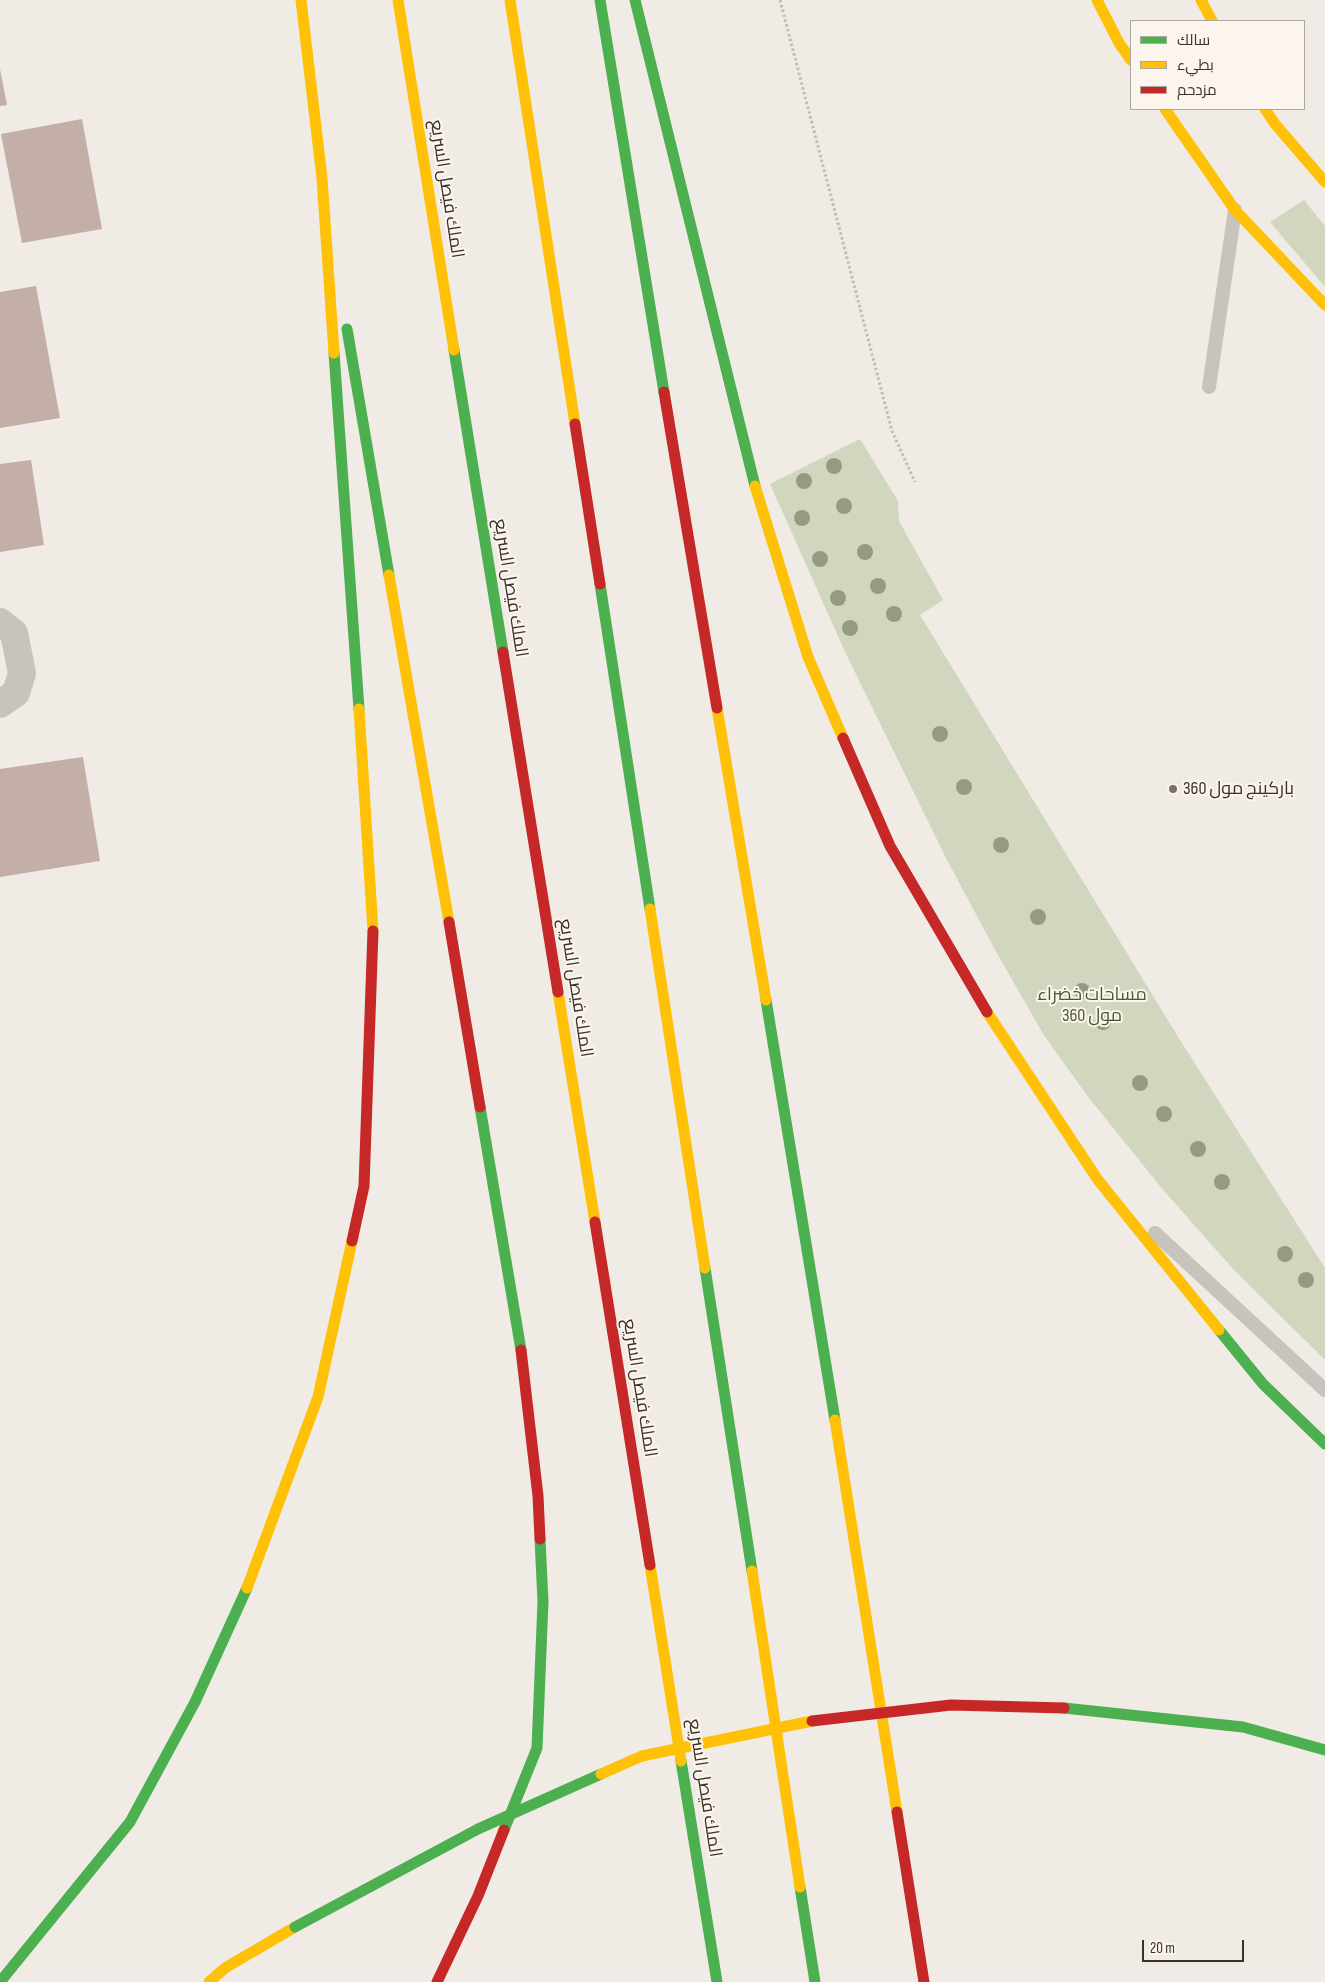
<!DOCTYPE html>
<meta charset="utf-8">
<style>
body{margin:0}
#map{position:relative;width:1325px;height:1982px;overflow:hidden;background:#f0ebe5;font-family:"Sofia Sans Condensed",Cairo,sans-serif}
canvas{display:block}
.legend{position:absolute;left:1130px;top:20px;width:175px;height:90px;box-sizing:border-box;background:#fbf5ee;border:1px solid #aea6a0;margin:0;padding:6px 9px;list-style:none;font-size:15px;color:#3b302b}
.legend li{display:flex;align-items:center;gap:10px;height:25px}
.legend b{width:25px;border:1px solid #aea6a0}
.scale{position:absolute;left:1142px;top:1940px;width:102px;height:22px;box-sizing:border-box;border:2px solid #3b302b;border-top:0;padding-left:6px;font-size:15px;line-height:18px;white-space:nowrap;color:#3b302b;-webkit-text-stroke:4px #fbf5ee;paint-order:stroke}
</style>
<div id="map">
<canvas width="1325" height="1982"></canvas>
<ul class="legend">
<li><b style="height:6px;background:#4caf50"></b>سالك</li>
<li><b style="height:6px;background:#ffc107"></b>بطيء</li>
<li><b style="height:6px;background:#c62828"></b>مزدحم</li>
</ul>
<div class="scale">20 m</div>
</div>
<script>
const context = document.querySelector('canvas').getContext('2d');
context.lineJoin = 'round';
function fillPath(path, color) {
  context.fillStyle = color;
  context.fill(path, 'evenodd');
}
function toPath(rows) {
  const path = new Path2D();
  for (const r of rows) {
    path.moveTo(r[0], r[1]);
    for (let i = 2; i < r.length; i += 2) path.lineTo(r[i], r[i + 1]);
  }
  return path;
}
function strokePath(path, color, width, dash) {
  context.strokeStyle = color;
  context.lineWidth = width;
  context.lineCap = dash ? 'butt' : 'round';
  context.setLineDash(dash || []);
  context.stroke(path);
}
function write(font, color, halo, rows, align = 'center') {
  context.font = font + ' "Sofia Sans Condensed",Cairo,sans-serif';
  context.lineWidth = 4;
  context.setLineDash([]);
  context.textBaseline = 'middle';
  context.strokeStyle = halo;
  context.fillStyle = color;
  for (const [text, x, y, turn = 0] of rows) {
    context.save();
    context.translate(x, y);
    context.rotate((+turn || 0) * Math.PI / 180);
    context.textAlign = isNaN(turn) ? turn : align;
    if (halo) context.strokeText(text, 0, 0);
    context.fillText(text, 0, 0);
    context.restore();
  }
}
const green = toPath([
 [1304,200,1325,226,1325,287,1270,222],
 [860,439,898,501,899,521,943,600,920,615,1180,1040,1325,1268,1325,1360,1234,1270,1209,1242,1160,1186,1089,1098,1045,1037,994,948,946,858,846,654,770,484]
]);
const building = toPath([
 [0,69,7,105,0,106],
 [82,119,102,229,22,243,1,134],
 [36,286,60,418,0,428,0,292],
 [31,460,44,545,0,552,0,464],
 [83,757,100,861,0,877,0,769]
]);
const path = toPath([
 [780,0,892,431,915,482]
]);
const lane = toPath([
 [1209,387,1235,210],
 [1155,1233,1325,1390]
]);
const street = toPath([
 [0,622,14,633,22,673,16,693,0,704]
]);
const fast = toPath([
 [600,0,664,392],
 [635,0,755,486],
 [347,329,389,575],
 [454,350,503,652],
 [334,353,359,709],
 [600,584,650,909],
 [766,1000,835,1420],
 [480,1107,521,1350],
 [705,1268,752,1571],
 [1219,1330,1263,1384,1325,1444],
 [1064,1708,1243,1727,1325,1750],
 [681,1761,717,1982],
 [504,1830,537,1748,543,1602,540,1539],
 [800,1887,815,1982],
 [0,1982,130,1822,195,1702,247,1588]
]);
const slow = toPath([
 [301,0,322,178,334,353],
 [398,0,454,350],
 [510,0,575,424],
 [1097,0,1119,43,1131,60],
 [1201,0,1212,21],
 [1165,109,1235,210,1325,305],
 [1265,109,1275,124,1325,182],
 [755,486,808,657,843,738],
 [389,575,449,922],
 [717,708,766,1000],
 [359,709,373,931],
 [650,909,705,1268],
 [558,992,595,1222],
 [987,1012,1098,1180,1219,1330],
 [835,1420,897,1812],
 [650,1565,681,1761],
 [752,1571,800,1887],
 [247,1588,318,1397,352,1241],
 [209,1982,225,1968,295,1927]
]);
const jam = toPath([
 [664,392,717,708],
 [575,424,600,584],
 [503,652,558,992],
 [843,738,890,846,987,1012],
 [449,922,480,1107],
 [595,1222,650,1565],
 [352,1241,364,1186,373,931],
 [521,1350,538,1496,540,1539],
 [897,1812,924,1982],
 [437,1982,478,1896,504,1830]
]);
const fastBridge = toPath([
 [295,1927,478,1829,601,1774]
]);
const slowBridge = toPath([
 [601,1774,642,1756,812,1721]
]);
const jamBridge = toPath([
 [812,1721,951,1705,1064,1708]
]);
const trees = [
 [834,466],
 [804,481],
 [844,506],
 [802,518],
 [865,552],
 [820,559],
 [878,586],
 [838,598],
 [894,614],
 [850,628],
 [940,734],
 [964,787],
 [1001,845],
 [1038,917],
 [1082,991],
 [1103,1022],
 [1140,1083],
 [1164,1114],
 [1198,1149],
 [1222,1182],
 [1285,1254],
 [1306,1280]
];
const markers = [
 [1173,789,5,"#7a716c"]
];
const streetNames = [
 ["الملك فيصل السريع",446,189,81],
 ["الملك فيصل السريع",510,588,81],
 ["الملك فيصل السريع",575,988,81],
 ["الملك فيصل السريع",639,1388,81],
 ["الملك فيصل السريع",704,1788,81]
];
const poiNames = [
 ["باركينج مول 360",1183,789]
];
const parkNames = [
 ["مساحات خضراء",1092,995],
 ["360 مول",1092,1016]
];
fillPath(green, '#d1d6bf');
fillPath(building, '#c3afa7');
strokePath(path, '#c2bbb6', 3, [2.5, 2.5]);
strokePath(lane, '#c9c3be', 14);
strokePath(street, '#c9c3be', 28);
strokePath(fast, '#4caf50', 11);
strokePath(slow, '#ffc107', 11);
strokePath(jam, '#c62828', 11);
strokePath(fastBridge, '#4caf50', 11);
strokePath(slowBridge, '#ffc107', 11);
strokePath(jamBridge, '#c62828', 11);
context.fillStyle = '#959b80';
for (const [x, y] of trees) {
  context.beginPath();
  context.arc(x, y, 8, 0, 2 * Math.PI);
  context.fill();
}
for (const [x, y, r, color] of markers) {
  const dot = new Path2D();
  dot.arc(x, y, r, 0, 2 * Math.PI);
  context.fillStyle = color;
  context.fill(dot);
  strokePath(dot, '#fbf5ee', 2);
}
write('18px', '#3b302b', '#fbf5ee', streetNames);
write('18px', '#3b302b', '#fbf5ee', poiNames, 'left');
write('18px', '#4a5a2e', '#fbf5ee', parkNames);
</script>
